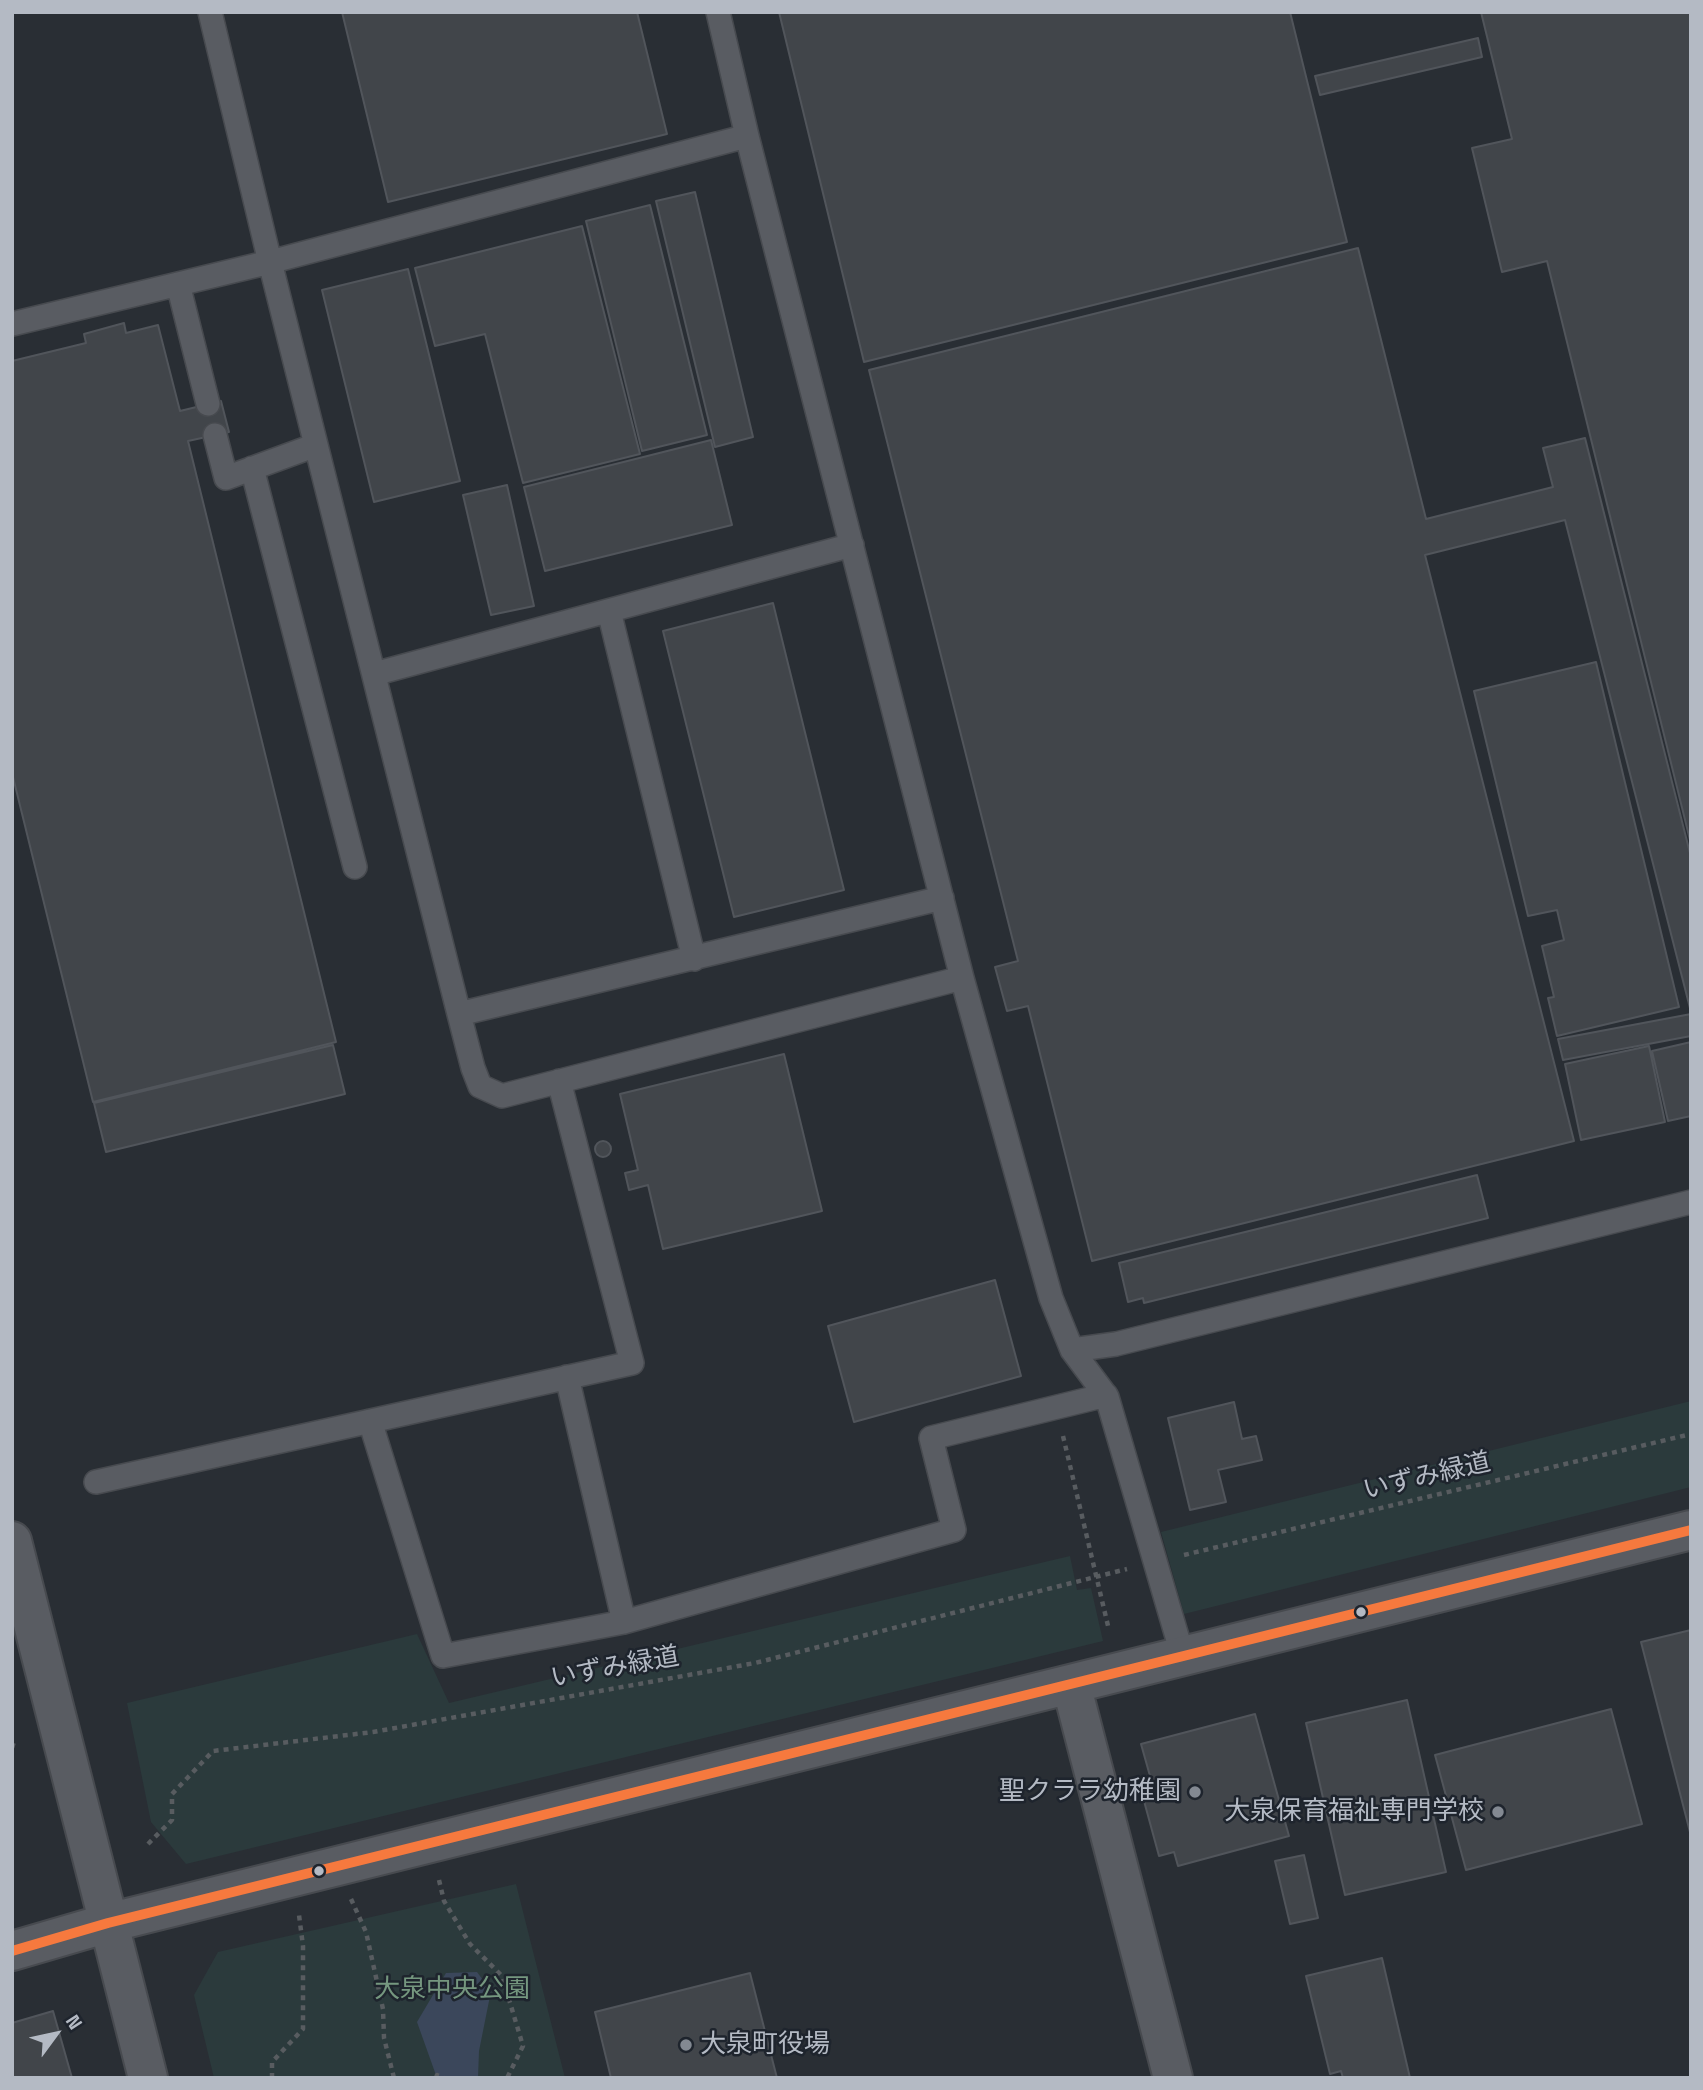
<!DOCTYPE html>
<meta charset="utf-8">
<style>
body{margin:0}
#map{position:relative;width:1703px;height:2090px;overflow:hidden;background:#292e34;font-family:"Space Grotesk",sans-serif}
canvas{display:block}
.frame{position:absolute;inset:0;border:14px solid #b4bac4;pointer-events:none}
.north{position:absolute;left:21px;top:1999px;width:70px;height:70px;-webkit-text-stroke:5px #1e242d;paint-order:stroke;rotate:57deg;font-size:19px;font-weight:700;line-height:28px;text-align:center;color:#b4bac4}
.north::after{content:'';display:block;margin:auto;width:24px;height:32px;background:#b4bac4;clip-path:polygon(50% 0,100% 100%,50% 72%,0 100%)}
</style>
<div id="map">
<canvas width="1703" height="2090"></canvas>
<div class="frame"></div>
<div class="north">N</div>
</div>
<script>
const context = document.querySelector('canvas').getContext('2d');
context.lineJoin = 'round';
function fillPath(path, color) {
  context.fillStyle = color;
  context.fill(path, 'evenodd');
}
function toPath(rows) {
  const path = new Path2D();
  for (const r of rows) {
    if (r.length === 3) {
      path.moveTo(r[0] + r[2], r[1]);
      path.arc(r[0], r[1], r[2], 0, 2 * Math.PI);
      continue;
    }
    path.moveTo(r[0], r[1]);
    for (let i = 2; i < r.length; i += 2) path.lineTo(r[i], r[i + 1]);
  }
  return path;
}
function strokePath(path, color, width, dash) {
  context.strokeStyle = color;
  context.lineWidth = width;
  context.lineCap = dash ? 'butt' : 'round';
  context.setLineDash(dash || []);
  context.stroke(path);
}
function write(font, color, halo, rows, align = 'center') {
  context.font = font + ' "Space Grotesk","Noto Sans JP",sans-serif';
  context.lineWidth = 5;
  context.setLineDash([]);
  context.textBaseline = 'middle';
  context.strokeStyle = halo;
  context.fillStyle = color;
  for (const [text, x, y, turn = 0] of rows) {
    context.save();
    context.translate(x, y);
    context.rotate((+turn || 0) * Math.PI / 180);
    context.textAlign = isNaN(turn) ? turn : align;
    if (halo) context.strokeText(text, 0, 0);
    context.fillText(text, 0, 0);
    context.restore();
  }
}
const green = toPath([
 [1691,1401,1691,1487,1184,1614,1161,1532],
 [1070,1556,1077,1590,1091,1588,1103,1641,186,1864,151,1822,127,1703,417,1634,449,1703],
 [516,1884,565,2078,214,2078,194,1995,218,1952]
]);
const water = toPath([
 [477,1972,491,1991,479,2051,478,2078,437,2078,417,2022,446,1973]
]);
const building = toPath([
 [342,12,637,12,667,134,388,202,342,12],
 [779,12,1290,12,1347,242,864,362,779,12],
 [1481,12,1691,12,1691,844,1547,261,1502,272,1472,148,1512,139,1481,12],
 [1478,38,1482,57,1320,95,1315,76,1478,38],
 [695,192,753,437,715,447,656,201,695,192],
 [650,205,707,435,642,451,586,221,650,205],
 [582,226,640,454,523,483,485,334,435,346,415,268,582,226],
 [1358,248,1426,519,1553,487,1543,448,1585,438,1691,857,1691,1012,1565,520,1425,555,1574,1141,1092,1261,1028,1006,1007,1011,995,967,1018,961,869,370,1358,248],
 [408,269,460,481,374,502,322,290,408,269],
 [124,323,126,333,158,325,180,411,221,401,229,432,188,441,336,1042,93,1102,12,773,12,361,86,343,84,334,124,323],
 [711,440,732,525,545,571,524,487,711,440],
 [507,485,534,606,491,615,463,495,507,485],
 [773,603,844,890,734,917,663,631,773,603],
 [1596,662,1679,1007,1557,1036,1548,998,1554,997,1542,946,1564,940,1557,910,1528,916,1474,691,1596,662],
 [1691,1014,1691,1036,1563,1060,1558,1039,1691,1014],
 [1691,1042,1691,1116,1668,1121,1652,1051,1691,1042],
 [333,1045,345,1094,106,1152,94,1103,333,1045],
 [1649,1046,1665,1122,1581,1140,1565,1064,1649,1046],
 [784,1054,822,1211,663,1249,648,1185,629,1190,625,1173,638,1170,620,1094,784,1054],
 [603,1149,8],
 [1477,1175,1488,1218,1144,1303,1143,1298,1128,1302,1119,1263,1477,1175],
 [995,1280,1021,1376,854,1422,828,1326,995,1280],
 [1234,1402,1242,1439,1256,1436,1262,1460,1218,1470,1226,1502,1190,1510,1168,1418,1234,1402],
 [1691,1630,1691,1836,1641,1642,1691,1630],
 [1407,1700,1446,1872,1345,1895,1306,1723,1407,1700],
 [1611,1709,1642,1824,1466,1870,1435,1755,1611,1709],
 [1255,1714,1289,1836,1178,1866,1174,1852,1159,1856,1138,1779,1150,1776,1141,1744,1255,1714],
 [1304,1855,1318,1918,1290,1924,1275,1861,1304,1855],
 [1382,1958,1410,2078,1343,2078,1341,2071,1330,2074,1306,1976,1382,1958],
 [750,1973,777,2078,611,2078,595,2012,750,1973],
 [53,2011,72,2078,12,2078,12,2023,53,2011]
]);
const path = toPath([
 [1063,1436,1109,1630],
 [1184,1555,1691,1434],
 [12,1745,15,1746],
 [148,1844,172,1820,172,1794,213,1751,373,1732,755,1663,1127,1569],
 [439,1880,444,1901,470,1944,502,1976,523,2046,507,2078],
 [351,1899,366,1932,383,2009,384,2038,394,2078],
 [272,2078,272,2062,303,2029,303,1946,299,1915],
 [436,2078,437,2075,444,2078]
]);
const service = toPath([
 [210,12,270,262,459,1014,473,1068,480,1086,502,1096,962,978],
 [718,12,747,136,962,978,1051,1298,1072,1350,1107,1397,1183,1657],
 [178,284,208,404],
 [12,324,270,262,747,136],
 [215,435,226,478,316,445],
 [252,468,355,867],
 [609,611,694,959],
 [374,674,852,545],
 [459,1014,942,898],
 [1072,1350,1116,1344,1691,1202],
 [567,1377,624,1622],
 [370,1421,443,1656,624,1622,954,1530,931,1438,1106,1395],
 [96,1482,632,1363,559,1081]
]);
const tertiary = toPath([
 [12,1541,148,2078],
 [1071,1684,1173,2078],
 [12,1951,108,1923,1691,1530]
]);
const bus1 = toPath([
 [12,1951,108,1923,1691,1530]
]);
const markers = [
 [1361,1612,6,"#b4bac4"],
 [1195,1792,7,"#838992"],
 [1498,1812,7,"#838992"],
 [319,1871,6,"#b4bac4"],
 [686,2045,7,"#838992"]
];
const streetNames = [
 ["いずみ緑道",1427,1477,-13],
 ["いずみ緑道",615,1668,-10]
];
const poiNames = [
 ["聖クララ幼稚園",1181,1792],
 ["大泉保育福祉専門学校",1484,1812],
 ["大泉町役場",700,2045,"left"]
];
const parkNames = [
 ["大泉中央公園",452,1990]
];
fillPath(green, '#2b3a3c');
fillPath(water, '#3b475b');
fillPath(building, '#41454a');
strokePath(building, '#51555b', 2);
strokePath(service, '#474a4f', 26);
strokePath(tertiary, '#474a4f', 42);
strokePath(path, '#585c60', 4.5, [5, 5]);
strokePath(service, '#595c62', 23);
strokePath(tertiary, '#595c62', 38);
strokePath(bus1, '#f6793e', 10);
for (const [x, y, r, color] of markers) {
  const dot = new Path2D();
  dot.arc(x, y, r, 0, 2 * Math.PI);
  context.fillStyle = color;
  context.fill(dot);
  strokePath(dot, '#1e242d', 2.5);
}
write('26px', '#b4bac4', '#1e242d', streetNames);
write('26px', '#b4bac4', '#1e242d', poiNames, 'right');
write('26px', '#75977f', '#1e242d', parkNames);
</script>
